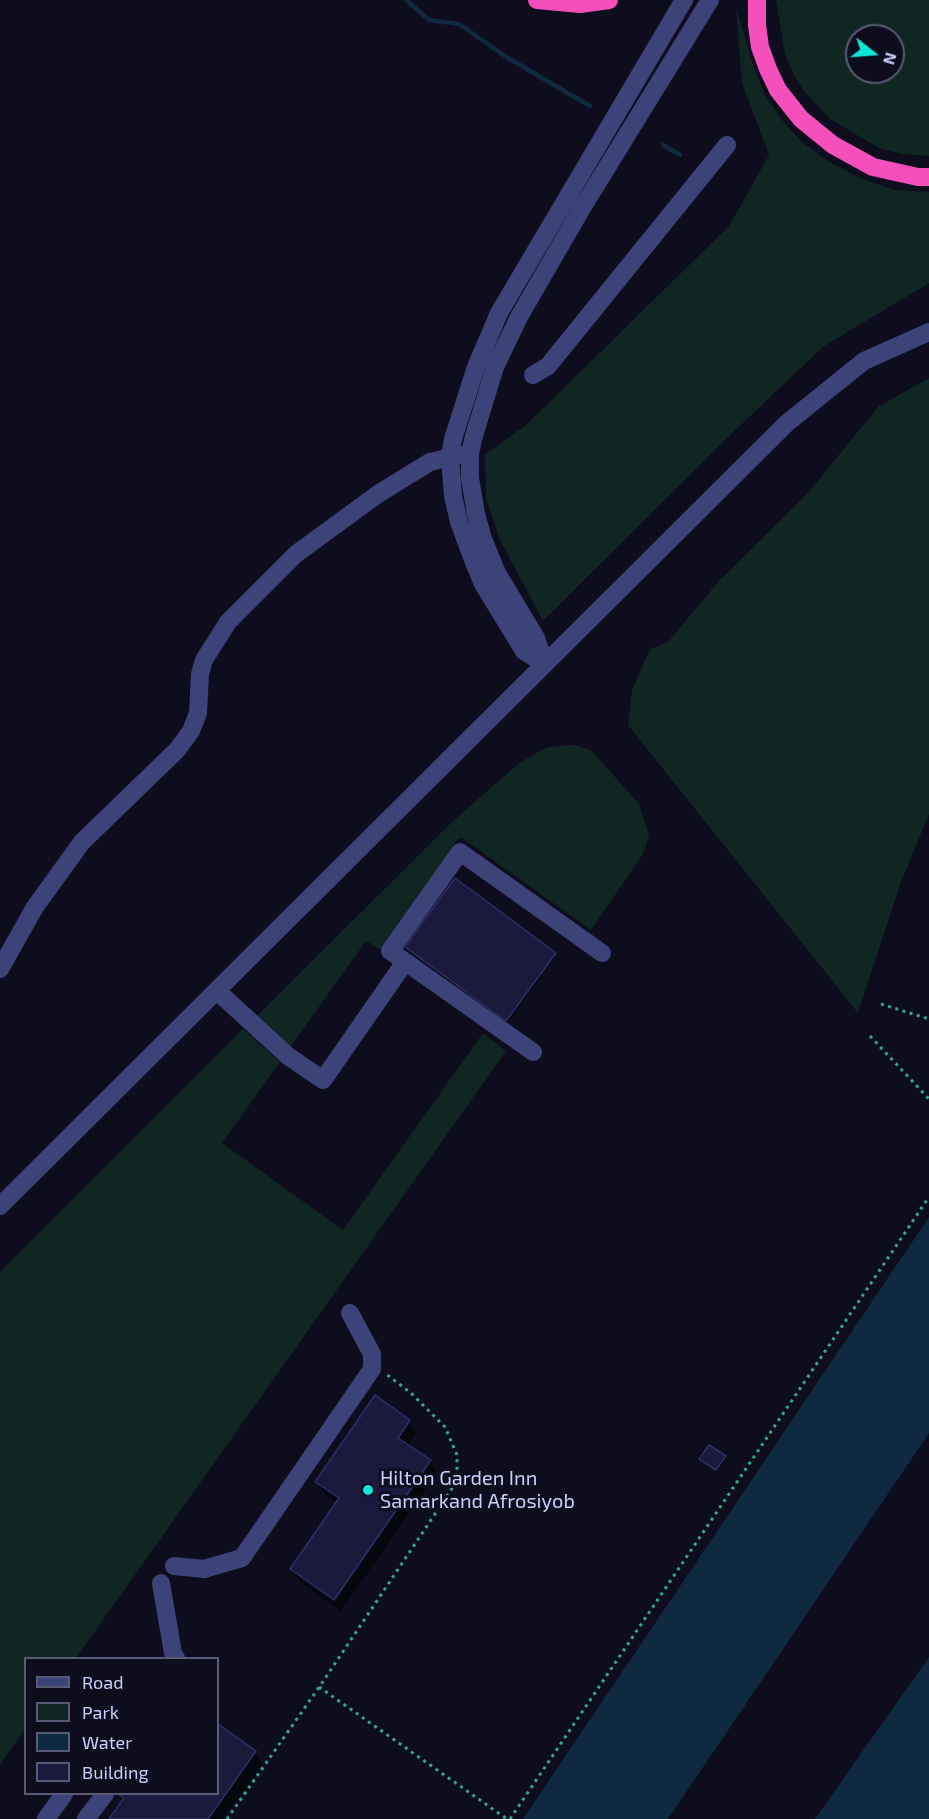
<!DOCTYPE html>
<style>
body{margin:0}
#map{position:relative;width:929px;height:1819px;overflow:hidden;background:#0d0d1d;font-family:"Exo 2",sans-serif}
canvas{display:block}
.legend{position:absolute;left:24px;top:1657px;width:195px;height:138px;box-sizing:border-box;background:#0d0d1d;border:2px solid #595b76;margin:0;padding:8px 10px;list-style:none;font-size:18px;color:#cccffc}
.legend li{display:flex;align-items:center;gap:12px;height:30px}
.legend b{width:30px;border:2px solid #595b76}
.north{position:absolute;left:845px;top:24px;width:60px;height:60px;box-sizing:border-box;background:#0d0d1d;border:2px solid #595b76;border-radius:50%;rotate:107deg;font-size:16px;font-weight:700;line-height:24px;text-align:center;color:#cccffc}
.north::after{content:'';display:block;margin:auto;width:21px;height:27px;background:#0ee5d6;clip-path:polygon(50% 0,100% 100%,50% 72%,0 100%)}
</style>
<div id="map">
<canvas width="929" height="1819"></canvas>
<ul class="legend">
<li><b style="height:8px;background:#3b4379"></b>Road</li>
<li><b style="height:16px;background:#102622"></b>Park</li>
<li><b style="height:16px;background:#0f2a3f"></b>Water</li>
<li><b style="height:16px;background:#1b1a3d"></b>Building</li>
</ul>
<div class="north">N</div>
</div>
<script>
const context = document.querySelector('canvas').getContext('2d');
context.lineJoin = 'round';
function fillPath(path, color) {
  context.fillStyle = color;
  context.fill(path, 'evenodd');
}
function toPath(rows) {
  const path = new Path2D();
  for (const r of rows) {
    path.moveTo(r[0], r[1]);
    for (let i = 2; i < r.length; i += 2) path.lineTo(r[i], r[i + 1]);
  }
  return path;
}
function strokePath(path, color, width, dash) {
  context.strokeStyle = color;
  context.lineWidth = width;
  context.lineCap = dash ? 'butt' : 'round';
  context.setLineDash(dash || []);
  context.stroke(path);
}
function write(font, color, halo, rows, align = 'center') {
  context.font = font + ' "Exo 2",sans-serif';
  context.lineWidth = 6;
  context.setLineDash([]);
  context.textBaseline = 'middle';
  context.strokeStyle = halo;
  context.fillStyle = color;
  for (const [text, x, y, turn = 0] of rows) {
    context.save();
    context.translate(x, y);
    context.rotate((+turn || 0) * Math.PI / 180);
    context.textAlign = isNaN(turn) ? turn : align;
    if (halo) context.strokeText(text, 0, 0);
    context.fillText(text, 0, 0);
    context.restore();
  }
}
const green = toPath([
 [776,0,929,0,929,156,901,154,879,148,830,119,804,91,793,73,785,54],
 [857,36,893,36,893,72,857,72],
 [736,7,753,65,764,93,781,119,802,142,831,163,862,179,895,190,929,192,929,283,824,346,726,439,543,621,500,540,486,498,485,454,525,426,729,226,769,155,742,83],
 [929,378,929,814,901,882,858,1013,628,725,632,690,650,649,668,642,719,581,807,494,879,406],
 [574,745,591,750,639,804,649,835,643,854,591,930,462,838,458,839,381,950,366,941,291,1046,257,1016,453,821,519,763,547,747],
 [243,1029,280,1062,222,1143,343,1230,483,1033,506,1051,76,1658,26,1658,25,1729,0,1765,0,1272]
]);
const water = toPath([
 [929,1217,929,1433,668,1819,523,1819],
 [929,1657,929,1819,815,1819]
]);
const shadow = toPath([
 [408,949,555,954,556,956,508,1023],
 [409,1421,416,1433,407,1446,430,1461,437,1473,341,1611,299,1581,292,1569,337,1503,324,1494,317,1482],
 [724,1457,726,1459,717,1472,701,1459],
 [218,1726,255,1753,262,1765,223,1819,111,1819,123,1802,118,1794,218,1794]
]);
const stream = toPath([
 [406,0,429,20,459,24,508,58,590,106],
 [663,145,680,155]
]);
const building = toPath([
 [455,878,556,953,506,1021,405,947,455,878],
 [375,1395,410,1420,398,1438,431,1460,334,1600,290,1569,339,1498,315,1482,375,1395],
 [709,1445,726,1456,716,1470,699,1459,709,1445],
 [218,1724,256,1751,208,1819,109,1819,124,1798,118,1794,218,1794,218,1724]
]);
const path = toPath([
 [881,1004,929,1019],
 [870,1036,929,1099],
 [319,1687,507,1819],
 [227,1819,322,1683,457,1481,457,1455,445,1427,411,1393,386,1374],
 [510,1819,929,1197]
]);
const minor = toPath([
 [533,375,548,366,727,145],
 [545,664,524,651,483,584,473,560,459,522,453,496,450,457,453,439,476,367,499,313,684,0],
 [545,664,536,638,497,573,483,539,476,514,470,478,470,453,474,436,495,367,519,317,582,208,710,0],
 [0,969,35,907,82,842,177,750,191,731,198,713,200,674,204,660,228,622,296,554,378,494,430,462,460,455],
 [217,991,288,1056,323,1080,405,962],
 [533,1052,390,951,460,852,602,953],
 [0,1206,787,423,864,361,929,332],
 [174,1566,204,1569,242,1558,372,1369,372,1354,350,1313],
 [161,1583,173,1653,176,1658],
 [46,1819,64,1794],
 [86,1819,105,1794]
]);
const highway = toPath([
 [537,0,580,4,609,0],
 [757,0,757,25,760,47,768,69,778,90,801,119,833,145,873,167,918,177,929,177]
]);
const markers = [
 [368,1490,6,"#0ee5d6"]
];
const poiNames = [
 ["Hilton Garden Inn",380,1478],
 ["Samarkand Afrosiyob",380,1501]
];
fillPath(green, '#102622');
fillPath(water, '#0f2a3f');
fillPath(shadow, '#0007');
strokePath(stream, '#0f2a3f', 4.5);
fillPath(building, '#1b1a3d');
strokePath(building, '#2f2e67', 1.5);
strokePath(path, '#34a78d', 3, [3, 4.5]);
strokePath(minor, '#3b4379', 18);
strokePath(highway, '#f44fbb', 18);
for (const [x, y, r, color] of markers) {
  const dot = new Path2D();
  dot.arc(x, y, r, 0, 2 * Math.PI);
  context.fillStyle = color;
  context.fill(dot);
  strokePath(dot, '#0d0d1d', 2);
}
write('20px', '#cccffc', '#0d0d1d', poiNames, 'left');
</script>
